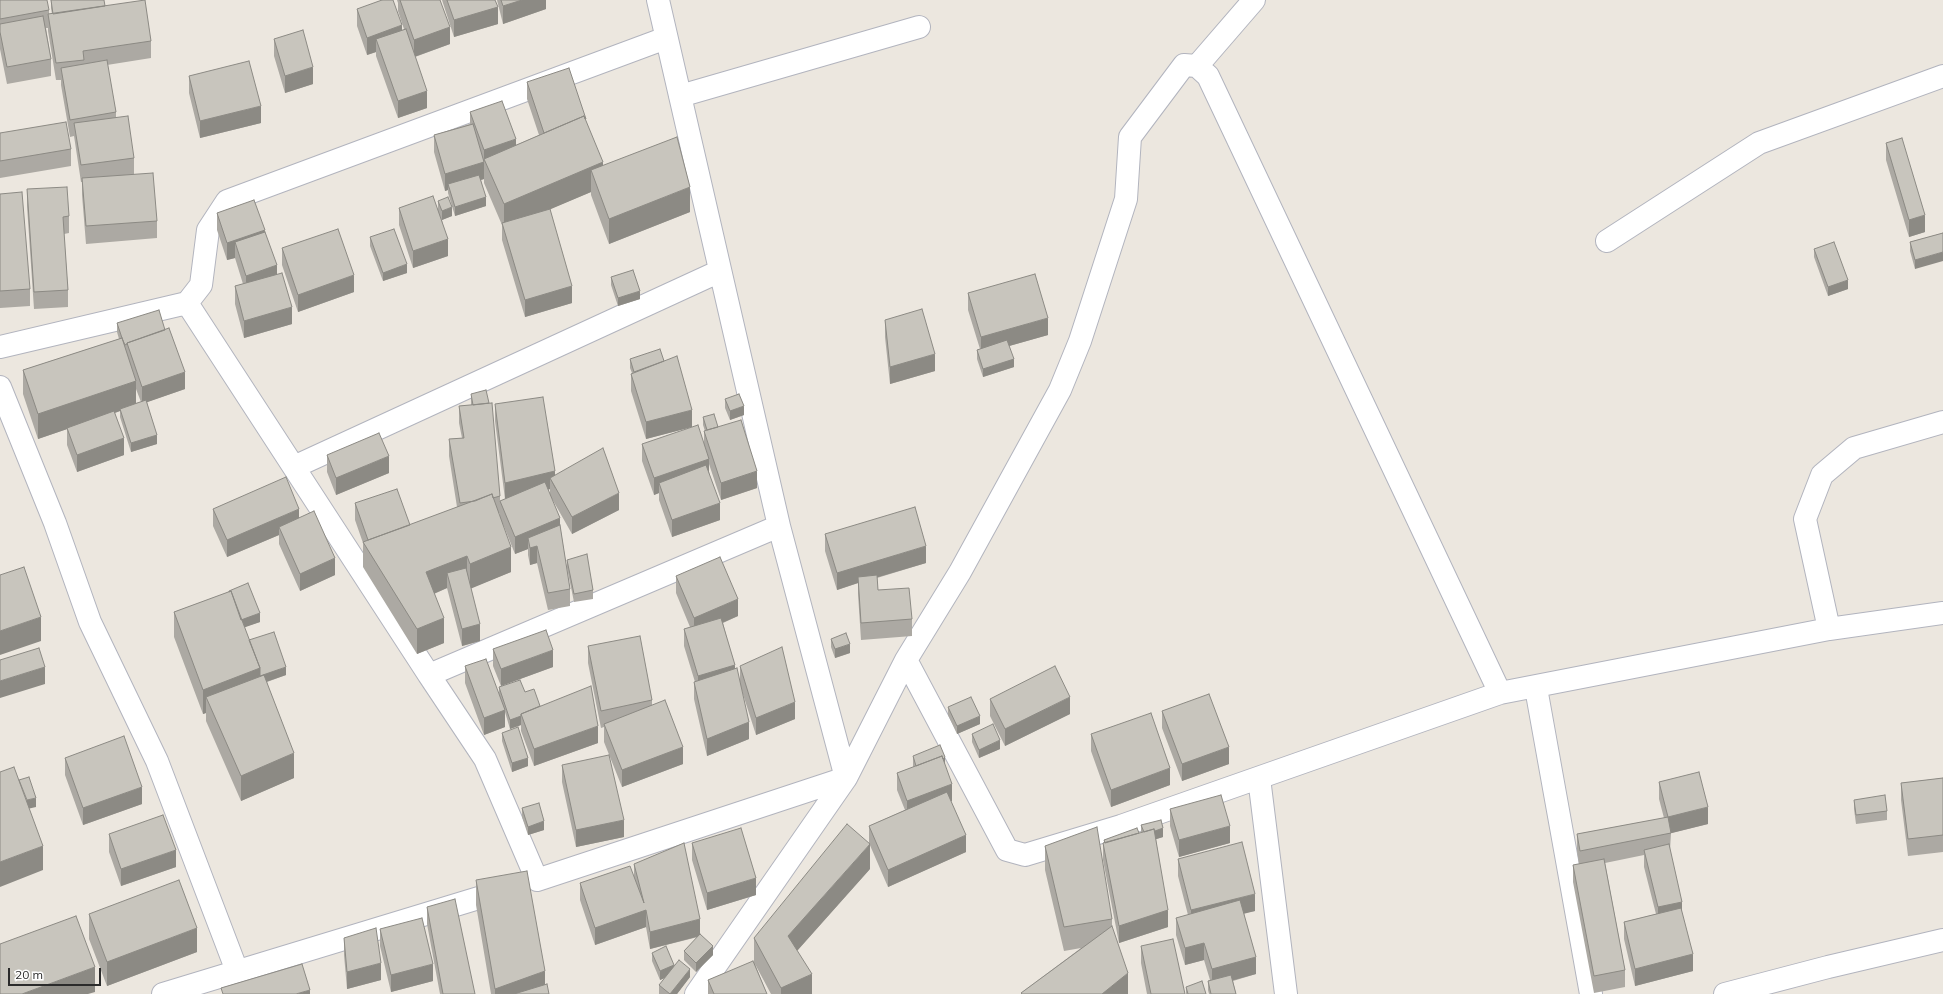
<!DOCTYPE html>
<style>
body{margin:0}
#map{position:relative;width:1943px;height:994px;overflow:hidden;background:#ece7df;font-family:Mulish,sans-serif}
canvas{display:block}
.scale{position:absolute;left:8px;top:968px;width:93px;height:18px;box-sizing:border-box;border:2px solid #2b2b2b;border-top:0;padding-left:5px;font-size:12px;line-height:14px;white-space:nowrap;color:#2b2b2b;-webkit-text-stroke:3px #fff;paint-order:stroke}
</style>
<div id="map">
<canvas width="1943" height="994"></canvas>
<div class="scale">20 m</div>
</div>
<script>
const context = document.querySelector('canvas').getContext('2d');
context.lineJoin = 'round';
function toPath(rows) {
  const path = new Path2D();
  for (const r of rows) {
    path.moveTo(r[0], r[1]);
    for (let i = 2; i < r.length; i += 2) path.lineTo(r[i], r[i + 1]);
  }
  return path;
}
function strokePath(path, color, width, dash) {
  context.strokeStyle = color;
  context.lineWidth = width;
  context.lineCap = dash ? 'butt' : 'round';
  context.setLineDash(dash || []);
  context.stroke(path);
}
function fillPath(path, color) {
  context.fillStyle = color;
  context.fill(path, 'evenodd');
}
const minor = toPath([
 [658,0,779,526,429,675,485,759,537,880,846,778,906,660,960,572,1060,390,1080,341,1126,199,1130,137,1184,65,1197,66,1208,76,1500,693],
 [1197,66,1254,0],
 [680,96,919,27],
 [1607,241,1759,143,1943,76],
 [187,303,429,675],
 [0,347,187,303,201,285,208,230,227,201,666,38],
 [0,387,55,523,90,622,157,761,237,971],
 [294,467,720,271],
 [1829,629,1805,519,1822,475,1854,448,1943,422],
 [906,660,1007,850,1025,855,1121,826,1500,693,1829,629,1943,613],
 [1536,688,1591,994],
 [1259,778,1286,994],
 [163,994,505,890],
 [696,994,846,778,779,526],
 [1725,994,1828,967,1943,940]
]);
const wall = toPath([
 [0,0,49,10,49,14,52,14,51,8,51,0,105,6,151,41,151,58,107,65,116,112,116,117,134,158,134,174,157,221,157,238,86,244,82,195,82,182,81,182,74,136,70,137,61,85,61,80,56,80,48,31,48,28,46,28,51,59,51,76,7,84,0,49],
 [397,0,440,0,450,44,415,57,427,108,398,118,376,56,376,52,367,55,357,26,357,9,402,30,404,29,398,11,398,3],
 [442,0,495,0,498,24,454,37],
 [497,0,546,0,546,9,503,24],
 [274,39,313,84,285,93,274,56],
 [189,76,261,123,200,138,189,93],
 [527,82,586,121,603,166,690,212,609,244,591,195,591,192,550,209,572,303,525,317,502,240,502,225,484,183,484,167,484,179,481,180,486,206,455,216,448,193,448,190,445,191,434,152,434,135,470,124,470,112,516,145,539,135,527,99],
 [0,133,71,149,71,166,0,178],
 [1886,143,1925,232,1909,237,1886,160],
 [27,189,69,216,69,233,64,234,68,290,68,307,34,309,27,206],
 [0,194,30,289,30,306,0,308],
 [438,201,452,216,442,220,448,256,413,268,399,225,399,208,438,209],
 [217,213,265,232,277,274,292,324,244,338,235,304,235,286,243,284,235,258,227,260,217,230],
 [1943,233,1915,269,1910,251,1910,242],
 [370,237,407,273,383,281,370,246],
 [282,248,354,292,298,312,282,265],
 [1814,249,1848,289,1828,296,1814,257],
 [611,277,640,299,618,306,611,285],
 [968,293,1048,335,1009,346,1014,367,983,377,977,359,977,350,980,349,968,310],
 [885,320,935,371,890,384,885,337],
 [117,323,165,330,185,389,147,402,157,444,131,452,120,417,120,411,115,413,124,455,77,472,67,445,67,429,38,439,23,394,23,370,119,339,117,332],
 [136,389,141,402,136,403],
 [630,359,664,361,692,427,646,439,631,391,631,374,632,373,630,368],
 [471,394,500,496,500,513,499,514,500,517,500,501,505,499,495,421,495,404,555,475,619,510,572,534,551,497,560,525,570,589,570,606,548,610,537,563,530,565,528,555,528,549,515,554,503,524,511,572,471,588,480,641,462,646,447,588,434,594,444,643,417,654,363,567,363,543,355,520,355,503,410,525,457,507,449,456,449,439,462,438,459,423,459,406,471,405],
 [550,489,550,495,548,490],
 [725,399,744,415,730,420,725,408],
 [703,417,718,427,757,488,721,500,709,464,709,472,720,520,672,537,659,500,659,493,654,495,642,461,642,444,704,443,704,431,705,431,703,425],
 [327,455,389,473,336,495,327,472],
 [213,509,299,518,335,575,300,591,279,544,279,535,227,557,213,526],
 [825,534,926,563,877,578,878,590,912,619,912,636,861,640,858,594,858,583,837,590,825,551],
 [567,560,593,590,593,599,574,602,567,568],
 [676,576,738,616,723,623,735,669,740,681,740,666,795,719,756,735,741,688,749,739,707,756,694,699,694,682,695,682,684,646,684,629,690,627,676,593],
 [229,591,260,622,244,627,249,640,286,675,267,682,294,778,241,801,206,721,206,713,203,714,174,637,174,612,229,592],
 [831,639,850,653,835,658,831,647],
 [588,646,652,700,652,706,683,764,622,787,604,742,604,727,601,728,588,663],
 [493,649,553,667,501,686,493,666],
 [465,666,499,695,499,687,525,692,540,706,598,743,534,766,521,731,521,725,510,729,505,712,505,727,484,735,465,683],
 [990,699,1070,714,1005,746,990,716],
 [948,707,980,724,957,734,948,715],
 [1162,711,1229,764,1182,781,1162,728],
 [502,733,528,766,512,772,502,741],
 [972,734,1000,749,979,758,972,742],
 [1091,734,1170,785,1111,807,1091,751],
 [913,756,945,766,952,801,951,801,966,852,888,887,869,843,869,826,905,810,897,790,897,773,913,767],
 [65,758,142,804,83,825,65,775],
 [562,765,624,837,576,847,562,782],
 [1943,778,1943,852,1908,856,1901,800,1901,783],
 [1659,782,1708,824,1671,833,1670,850,1693,971,1635,986,1624,939,1624,922,1656,914,1644,867,1644,855,1605,863,1625,970,1625,987,1594,993,1573,882,1573,865,1579,864,1577,851,1577,834,1664,818,1659,799],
 [1854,800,1887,811,1887,820,1856,824,1854,809],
 [522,808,544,830,528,835,522,817],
 [1170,809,1230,843,1179,857,1170,826],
 [1141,825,1163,837,1156,839,1168,927,1119,943,1103,860,1103,843,1104,843,1104,840,1141,833],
 [109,834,176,867,121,886,109,852],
 [692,843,756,895,707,910,692,860],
 [1045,846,1112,919,1112,928,1128,994,1021,994,1021,993,1081,948,1064,951,1045,870],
 [1178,859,1255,911,1244,913,1256,974,1233,981,1236,994,1209,994,1208,990,1208,981,1210,980,1204,960,1185,965,1176,935,1176,918,1188,915,1178,876],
 [634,864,700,934,713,955,696,972,684,960,684,951,698,937,650,949,646,927,595,945,580,900,580,883,634,876],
 [870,869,797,951,812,994,771,994,755,964,767,994,708,994,708,980,754,962,754,938],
 [476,880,545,984,549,994,491,994,476,905],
 [427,907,475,994,440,994,427,924],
 [89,914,197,952,107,986,89,939],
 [380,929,433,981,391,992,380,946],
 [344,938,381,980,347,989,344,955],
 [1141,946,1185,994,1147,994,1141,963],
 [652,953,690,977,677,994,659,994,659,985,665,978,660,980,652,961],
 [1186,987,1206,994,1186,994]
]);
const shadedWall = toPath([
 [522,0,546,0,546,9,503,24,503,6],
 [498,7,498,24,454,37,454,20],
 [402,25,402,42,376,39,376,52,367,55,367,38],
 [450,27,450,44,414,57,414,40],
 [313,67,313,84,285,93,285,76],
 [427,91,427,108,398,118,398,101],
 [261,106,261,123,200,138,200,121],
 [516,139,516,156,484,159,484,179,449,189,448,184,448,190,445,191,445,174,484,162,484,150],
 [603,162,603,187,591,170,591,192,504,229,504,204],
 [690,187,690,212,609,244,609,219],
 [486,197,486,206,455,216,455,207],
 [452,207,452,216,442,220,442,211],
 [1925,215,1925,232,1909,237,1909,220],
 [265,230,265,247,235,242,235,258,227,260,227,243],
 [448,239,448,256,413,268,413,251],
 [1943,252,1943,261,1915,269,1915,260],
 [407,264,407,273,383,281,383,273],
 [277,265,277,282,246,293,246,276],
 [354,275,354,292,298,312,298,295],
 [1848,280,1848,289,1828,296,1828,287],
 [572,286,572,303,525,317,525,300],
 [640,291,640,299,618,306,618,298],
 [292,307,292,324,244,338,244,321],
 [1048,318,1048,335,981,354,981,337],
 [935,354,935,371,890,384,890,367],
 [1014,359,1014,367,983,377,983,369],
 [185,372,185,389,142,404,142,387],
 [136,381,136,406,120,409,120,411,38,439,38,414],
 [744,406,744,415,730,420,730,411],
 [692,410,692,427,646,439,646,422],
 [157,435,157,444,131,452,131,443],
 [124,438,124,455,77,472,77,455],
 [389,456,389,473,336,495,336,478],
 [709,459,709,476,659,483,659,493,654,495,654,478],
 [555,471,555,488,550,478,550,489,505,500,505,483],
 [757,471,757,488,721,500,721,483],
 [619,493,619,510,572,534,572,517],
 [720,503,720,520,672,537,672,520],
 [299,509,299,526,279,527,279,535,227,557,227,540],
 [560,518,560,536,528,538,528,549,515,554,515,537],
 [537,546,537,563,530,565,530,548],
 [926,546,926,563,858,583,858,577,858,583,837,590,837,573],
 [511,547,511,572,470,589,470,564],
 [467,556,467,581,447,573,447,588,426,597,426,572],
 [335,558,335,575,300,591,300,574],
 [738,599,738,616,694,635,694,618],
 [260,613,260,622,240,629,240,620],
 [41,617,41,641,0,655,0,631],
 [444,618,444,643,417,654,417,629],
 [480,624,480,641,462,646,462,629],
 [850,644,850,653,835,658,835,649],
 [553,650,553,667,501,686,501,669],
 [735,665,735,682,698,693,698,676],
 [45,667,45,684,0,698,0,681],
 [286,667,286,675,260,684,260,676],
 [260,668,260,693,206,697,206,713,203,714,203,690],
 [1070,697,1070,714,1005,746,1005,729],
 [795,702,795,719,756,735,756,718],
 [505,710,505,727,484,735,484,718],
 [521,716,521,725,510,729,510,720],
 [980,716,980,724,957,734,957,726],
 [749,722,749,739,707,756,707,739],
 [598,726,598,743,534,766,534,749],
 [1000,740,1000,749,979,758,979,750],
 [683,747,683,764,622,787,622,770],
 [1229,747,1229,764,1182,781,1182,764],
 [294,753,294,778,241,801,241,776],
 [945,757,945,766,918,769],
 [528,758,528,766,512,772,512,763],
 [1170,768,1170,785,1111,807,1111,790],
 [952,784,952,801,907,818,907,801],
 [142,787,142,804,83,825,83,808],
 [36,798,36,807,23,810,23,801],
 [1708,807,1708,824,1668,834,1668,817],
 [624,820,624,837,576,847,576,830],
 [544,821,544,830,528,835,528,827],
 [1230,826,1230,843,1179,857,1179,840],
 [1163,828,1163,837,1144,843,1144,834],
 [966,835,966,852,888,887,888,870],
 [870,844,870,869,788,961,788,936],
 [43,846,43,870,0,887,0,862],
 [176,850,176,867,121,886,121,869],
 [756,878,756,895,707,910,707,893],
 [1255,894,1255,911,1191,927,1191,910],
 [1682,902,1682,919,1658,924,1658,907],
 [646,910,646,927,595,945,595,928],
 [1168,910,1168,927,1119,943,1119,926],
 [700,919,700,936,650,949,650,932],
 [197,928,197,952,107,986,107,962],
 [1204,943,1204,960,1185,965,1185,948],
 [713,946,713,955,696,972,696,963],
 [1693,954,1693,971,1635,986,1635,969],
 [1256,957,1256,974,1212,986,1212,969],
 [381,963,381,980,347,989,347,972],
 [433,964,433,981,391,992,391,975],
 [674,965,674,974,660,980,660,971],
 [95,967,95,992,88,994,22,994],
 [690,969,690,977,677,994,670,994],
 [545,971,545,994,495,994,495,989],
 [1128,973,1128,994,1102,994],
 [812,974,812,994,781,994,781,988],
 [310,990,310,994,296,994]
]);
const building = toPath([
 [0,0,47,0,49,10,0,19,0,0],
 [51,0,104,0,105,6,53,14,51,0],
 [145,0,151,41,83,51,84,60,56,63,48,14,145,0],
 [382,0,393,0,402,25,367,38,357,9,382,0],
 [400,0,440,0,450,27,414,40,400,0],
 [447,0,495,0,498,7,454,20,447,0],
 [501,0,522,0,503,6,501,0],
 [43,16,51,59,7,67,0,32,0,24,43,16],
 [406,29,427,91,398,101,376,39,406,29],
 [303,30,313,67,285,76,274,39,303,30],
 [107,60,116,112,70,120,61,68,107,60],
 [249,61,261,106,200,121,189,76,249,61],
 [569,68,586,119,585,119,584,116,544,133,527,82,569,68],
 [502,101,516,139,484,150,470,112,502,101],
 [128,116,134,158,81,165,74,123,128,116],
 [584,116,603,162,504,204,484,159,584,116],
 [66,122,71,149,0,161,0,133,66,122],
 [473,124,484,162,445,174,434,135,473,124],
 [677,137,690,187,609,219,591,170,677,137],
 [1902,138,1925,215,1909,220,1886,143,1902,138],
 [153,173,157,221,86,226,82,178,153,173],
 [479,175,486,197,455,207,448,184,479,175],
 [67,187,69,216,63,217,68,290,34,292,27,189,67,187],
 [22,192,30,289,0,291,0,194,22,192],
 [433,196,448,239,413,251,399,208,433,196],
 [448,197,452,207,442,211,438,201,448,197],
 [254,200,265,230,227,243,217,213,254,200],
 [550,209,572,286,525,300,502,223,550,209],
 [338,229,354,275,298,295,282,248,338,229],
 [394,229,407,264,383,273,370,237,394,229],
 [265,232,277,265,246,276,235,242,265,232],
 [1943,233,1943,252,1915,260,1910,242,1943,233],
 [1834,242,1848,280,1828,287,1814,249,1834,242],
 [633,270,640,291,618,298,611,277,633,270],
 [282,273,292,307,244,321,235,286,282,273],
 [1035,274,1048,318,981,337,968,293,1035,274],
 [922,309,935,354,890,367,885,320,922,309],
 [159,310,165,330,127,343,127,344,125,345,122,338,117,323,159,310],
 [169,328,185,372,142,387,127,343,169,328],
 [122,338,136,381,38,414,23,370,122,338],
 [1007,340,1014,359,983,369,977,350,1007,340],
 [660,349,664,361,634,372,630,359,660,349],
 [677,356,692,410,646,422,631,374,677,356],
 [486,390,489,403,473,405,471,394,486,390],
 [739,394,744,406,730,411,725,399,739,394],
 [543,397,555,471,505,483,495,404,543,397],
 [146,400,157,435,131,443,120,409,146,400],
 [492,403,500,496,493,498,492,494,475,501,460,503,449,439,464,438,459,406,492,403],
 [114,411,124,438,77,455,67,428,114,411],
 [714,414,718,427,707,430,703,417,714,414],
 [741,420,757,471,721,483,704,431,741,420],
 [698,425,709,459,654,478,642,444,698,425],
 [379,433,389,456,336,478,327,455,379,433],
 [603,448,619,493,572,517,550,478,603,448],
 [706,465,720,503,672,520,659,483,706,465],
 [286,477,299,509,227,540,213,509,286,477],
 [545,482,560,518,515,537,500,501,545,482],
 [397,489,410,525,368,540,355,503,397,489],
 [492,494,511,547,470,564,467,556,426,572,444,618,417,629,363,542,492,494],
 [915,507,926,546,837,573,825,534,915,507],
 [314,511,335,558,300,574,279,527,314,511],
 [560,525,570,589,548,593,537,546,530,548,528,538,560,525],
 [587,554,593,590,574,594,567,560,587,554],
 [720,557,738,599,694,618,676,576,720,557],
 [24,567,41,617,0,631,0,575,24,567],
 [466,568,480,624,462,629,447,573,466,568],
 [877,575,878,590,909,588,912,619,861,623,858,577,877,575],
 [248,583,260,613,241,620,231,591,229,592,229,591,248,583],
 [231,591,260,668,203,690,174,612,231,591],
 [721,618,735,665,698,676,684,629,721,618],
 [546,630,553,650,501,669,493,649,546,630],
 [274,632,286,667,260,676,260,668,249,640,274,632],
 [846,633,850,644,835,649,831,639,846,633],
 [640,636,652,700,601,711,588,646,640,636],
 [782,647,795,702,756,718,740,666,782,647],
 [39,648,45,667,0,681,0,660,39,648],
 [486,659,505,710,484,718,465,666,486,659],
 [1055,666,1070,697,1005,729,990,699,1055,666],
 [737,668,749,722,707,739,694,682,737,668],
 [264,675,294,753,241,776,206,697,264,675],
 [520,680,525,692,534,689,540,706,521,714,521,716,510,720,499,687,520,680],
 [591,686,598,726,534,749,521,714,591,686],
 [1209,694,1229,747,1182,764,1162,711,1209,694],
 [971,697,980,716,957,726,948,707,971,697],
 [665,700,683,747,622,770,604,724,665,700],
 [1151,713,1170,768,1111,790,1091,734,1151,713],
 [993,724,1000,740,979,750,972,734,993,724],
 [518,727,528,758,512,763,502,733,518,727],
 [124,736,142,787,83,808,65,758,124,736],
 [940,745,945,757,943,759,942,756,916,766,913,756,940,745],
 [609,755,624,820,576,830,562,765,609,755],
 [942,756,952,784,907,801,897,773,942,756],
 [14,767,43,846,0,862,0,772,14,767],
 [1699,772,1708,807,1668,817,1671,833,1580,851,1577,834,1668,817,1659,782,1699,772],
 [29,777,36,798,27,800,19,780,29,777],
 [1943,778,1943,835,1908,839,1901,783,1943,778],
 [947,792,966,835,888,870,869,826,947,792],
 [1221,795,1230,826,1179,840,1170,809,1221,795],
 [1885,795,1887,811,1856,815,1854,800,1885,795],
 [539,803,544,821,528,827,522,808,539,803],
 [163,815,176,850,121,869,109,834,163,815],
 [1161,820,1163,828,1155,831,1154,829,1144,832,1141,825,1161,820],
 [847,824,870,844,788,936,812,974,781,988,754,938,847,824],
 [1097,827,1112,919,1064,927,1045,846,1097,827],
 [741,828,756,878,707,893,692,843,741,828],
 [1137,828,1139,833,1105,843,1104,840,1137,828],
 [1154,829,1168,910,1119,926,1103,843,1154,829],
 [1242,842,1255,894,1191,910,1178,859,1242,842],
 [684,843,700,919,650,932,646,910,595,928,580,883,630,866,644,903,634,864,684,843],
 [1669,844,1682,902,1658,907,1644,850,1669,844],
 [1604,859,1625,970,1594,976,1573,865,1604,859],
 [527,871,545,971,495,989,476,880,527,871],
 [179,880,197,928,107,962,89,914,179,880],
 [455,899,475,994,443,994,427,907,455,899],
 [1240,900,1256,957,1212,969,1204,943,1185,948,1176,918,1240,900],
 [1681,908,1693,954,1635,969,1624,922,1681,908],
 [76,916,95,967,22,994,0,994,0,944,76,916],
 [422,918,433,964,391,975,380,929,422,918],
 [1112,926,1128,973,1102,994,1022,994,1021,993,1112,926],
 [376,928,381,963,347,972,344,938,376,928],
 [700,934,713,946,696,963,684,951,700,934],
 [1173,939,1185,994,1151,994,1141,946,1173,939],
 [666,946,674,965,660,971,652,953,666,946],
 [679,960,690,969,670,994,659,985,679,960],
 [753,961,767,994,714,994,708,980,753,961],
 [302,964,310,990,296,994,223,994,221,988,302,964],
 [1231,975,1236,994,1211,994,1208,981,1231,975],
 [1202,981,1206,994,1188,994,1186,987,1202,981],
 [547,984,549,994,514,994,547,984]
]);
strokePath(minor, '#b2b4be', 24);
strokePath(minor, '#fff', 22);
fillPath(wall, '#aca9a3');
fillPath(shadedWall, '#8c8a84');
fillPath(building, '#c8c5bd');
strokePath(building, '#8c8a84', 1);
</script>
